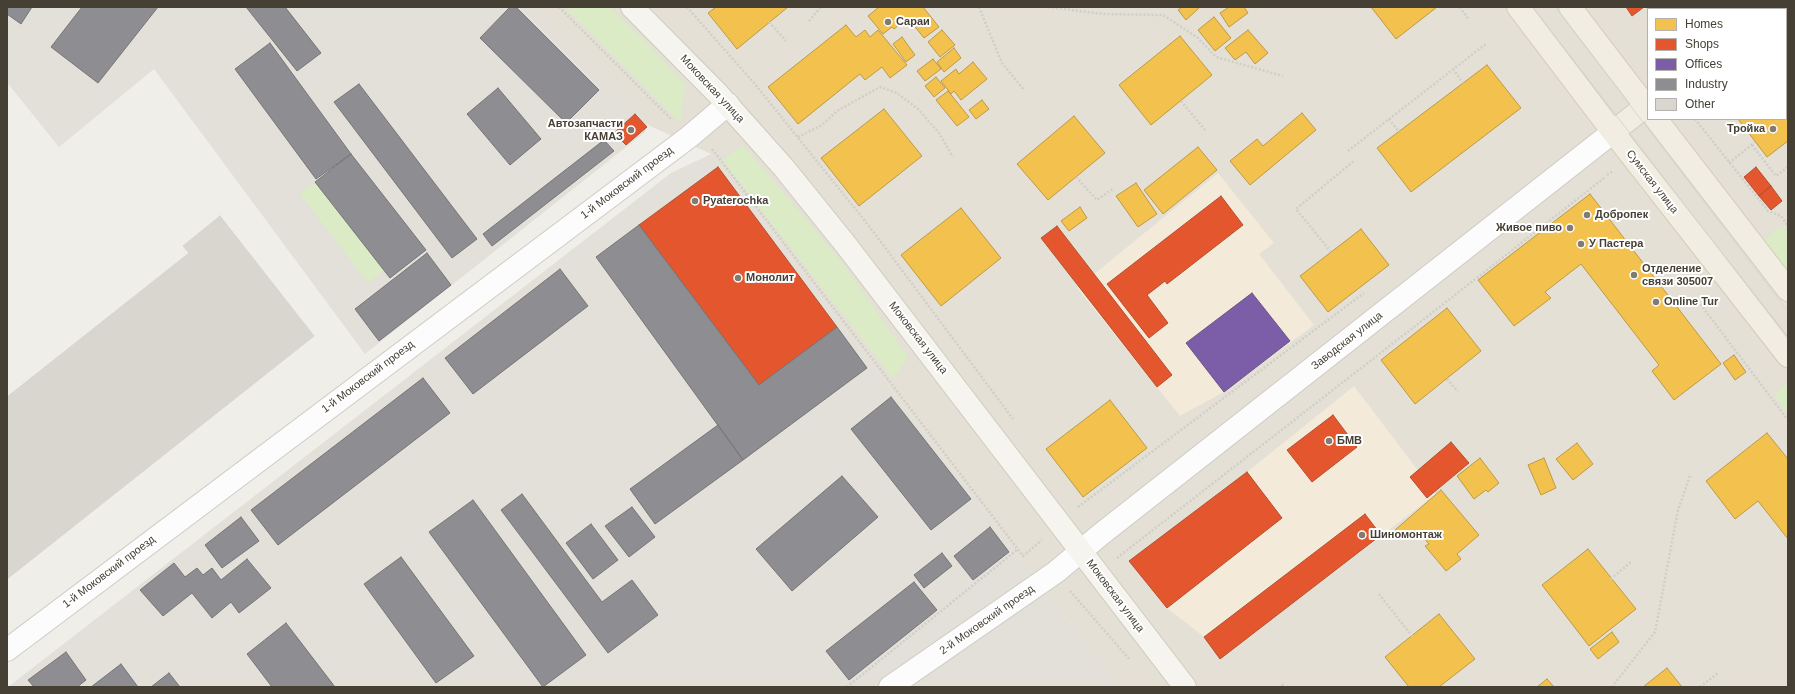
<!DOCTYPE html>
<meta charset="utf-8">
<style>
body{margin:0}
#map{position:relative;width:1795px;height:694px;overflow:hidden;background:#f0eee8;font-family:Arial,sans-serif}
canvas{display:block}
.frame{position:absolute;inset:0;border:8px solid #453f34;pointer-events:none}
.legend{position:absolute;left:1647px;top:8px;width:140px;height:112px;box-sizing:border-box;background:#fff;border:1px solid #b5b2ae;margin:0;padding:5px 7px;list-style:none;font-size:12px;color:#453f34}
.legend li{display:flex;align-items:center;gap:8px;height:20px}
.legend b{width:20px;border:1px solid #b5b2ae}
</style>
<div id="map">
<canvas width="1795" height="694"></canvas>
<div class="frame"></div>
<ul class="legend">
<li><b style="height:11px;background:#f2c14e"></b>Homes</li>
<li><b style="height:11px;background:#e4572e"></b>Shops</li>
<li><b style="height:11px;background:#7b5ea7"></b>Offices</li>
<li><b style="height:11px;background:#8d8d92"></b>Industry</li>
<li><b style="height:11px;background:#d9d6d0"></b>Other</li>
</ul>
</div>
<script>
const context = document.querySelector('canvas').getContext('2d');
context.lineJoin = 'round';
function fillPath(path, color) {
  context.fillStyle = color;
  context.fill(path, 'evenodd');
}
function toPath(rows) {
  const path = new Path2D();
  for (const r of rows) {
    path.moveTo(r[0], r[1]);
    for (let i = 2; i < r.length; i += 2) path.lineTo(r[i], r[i + 1]);
  }
  return path;
}
function strokePath(path, color, width, dash) {
  context.strokeStyle = color;
  context.lineWidth = width;
  context.lineCap = dash ? 'butt' : 'round';
  context.setLineDash(dash || []);
  context.stroke(path);
}
function write(font, color, halo, rows, align = 'center') {
  context.font = font + ' Arial,sans-serif';
  context.lineWidth = 4;
  context.setLineDash([]);
  context.textBaseline = 'middle';
  context.strokeStyle = halo;
  context.fillStyle = color;
  for (const [text, x, y, turn = 0] of rows) {
    context.save();
    context.translate(x, y);
    context.rotate((+turn || 0) * Math.PI / 180);
    context.textAlign = isNaN(turn) ? turn : align;
    if (halo) context.strokeText(text, 0, 0);
    context.fillText(text, 0, 0);
    context.restore();
  }
}
const residential = toPath([
 [531,7,1788,7,1788,687,1119,687,711,154,646,124],
 [1648,9,1786,9,1786,119,1648,119]
]);
const commercial = toPath([
 [1218,173,1274,243,1259,254,1314,325,1224,392,1180,416,1077,288],
 [1354,386,1436,494,1220,659,1204,637,1167,608,1129,561,1247,472]
]);
const industrial = toPath([
 [7,7,531,7,646,124,645,132,365,354,154,69,59,147,9,85,7,86],
 [711,154,1119,687,8,687,671,173]
]);
const green = toPath([
 [565,7,609,7,644,40,685,85,680,123],
 [743,145,841,261,908,357,893,378,722,160],
 [315,182,384,270,368,283,300,194],
 [1782,225,1788,233,1788,279,1760,243],
 [1788,383,1788,414,1774,395]
]);
const homes = toPath([
 [716,7,788,7,737,49,708,13,716,7],
 [879,7,923,7,939,27,924,38,908,18,894,29,892,27,883,34,868,16,879,7],
 [1182,7,1198,7,1199,8,1186,20,1178,10,1182,7],
 [1229,7,1244,7,1248,13,1229,27,1220,13,1229,7],
 [1371,7,1437,7,1396,39,1371,7],
 [1214,17,1231,38,1215,51,1198,30,1214,17],
 [846,25,856,37,865,30,870,37,878,30,907,65,890,78,882,67,865,80,860,74,798,124,768,87,846,25],
 [942,30,955,45,940,57,928,42,942,30],
 [1248,30,1268,53,1255,64,1246,52,1235,60,1225,48,1248,30],
 [1180,36,1212,75,1151,125,1119,85,1180,36],
 [902,37,915,55,906,62,893,44,902,37],
 [1788,44,1788,101,1786,98,1786,45,1788,44],
 [954,48,961,58,944,72,937,62,954,48],
 [933,59,941,69,925,81,917,71,933,59],
 [973,62,987,79,961,100,954,91,951,94,941,81,956,69,959,74,973,62],
 [1487,65,1521,108,1411,192,1377,148,1487,65],
 [936,77,945,88,934,97,925,86,936,77],
 [948,91,969,117,957,126,936,100,948,91],
 [1786,98,1788,101,1788,141,1767,157,1738,119,1786,119,1786,98],
 [982,100,989,109,976,119,969,110,982,100],
 [884,109,922,156,859,206,821,158,884,109],
 [1302,113,1316,130,1250,185,1230,161,1257,139,1263,146,1302,113],
 [1074,116,1105,153,1048,200,1017,164,1074,116],
 [1198,147,1217,170,1163,214,1144,190,1198,147],
 [1136,183,1157,214,1138,227,1116,196,1136,183],
 [1590,194,1721,364,1674,400,1652,371,1659,365,1581,264,1545,292,1551,298,1514,326,1478,280,1590,194],
 [1080,207,1087,218,1069,231,1061,221,1080,207],
 [961,208,1001,258,941,306,901,255,961,208],
 [1361,229,1389,265,1328,312,1300,276,1361,229],
 [1447,308,1481,351,1415,404,1381,360,1447,308],
 [1734,355,1746,372,1735,380,1723,363,1734,355],
 [1110,400,1147,448,1083,497,1046,449,1110,400],
 [1767,433,1788,459,1788,539,1758,501,1735,519,1706,481,1767,433],
 [1577,443,1593,464,1573,480,1556,459,1577,443],
 [1480,458,1499,483,1488,492,1486,490,1474,499,1457,476,1480,458],
 [1544,458,1556,488,1541,495,1528,465,1544,458],
 [1441,490,1479,535,1457,554,1461,559,1446,571,1425,546,1429,544,1417,530,1404,540,1395,530,1441,490],
 [1588,549,1636,609,1589,646,1542,585,1588,549],
 [1439,614,1475,659,1439,687,1409,687,1385,657,1439,614],
 [1612,632,1619,642,1598,659,1590,649,1612,632],
 [1667,668,1682,687,1643,687,1667,668],
 [1547,679,1554,687,1537,687,1547,679]
]);
const shops = toPath([
 [1626,7,1644,7,1632,16,1626,7],
 [635,114,647,127,626,145,614,133,635,114],
 [718,167,837,327,759,385,639,225,718,167],
 [1756,167,1771,186,1759,196,1744,177,1756,167],
 [1771,186,1782,201,1771,210,1759,196,1771,186],
 [1221,196,1243,225,1167,284,1165,281,1147,295,1168,323,1149,338,1107,284,1221,196],
 [1057,226,1172,375,1157,387,1041,238,1057,226],
 [1333,415,1357,447,1312,482,1287,450,1333,415],
 [1451,442,1469,463,1427,498,1410,477,1451,442],
 [1247,472,1282,518,1167,608,1129,561,1247,472],
 [1365,514,1381,535,1220,659,1204,637,1365,514]
]);
const offices = toPath([
 [1252,293,1290,341,1224,392,1186,343,1252,293]
]);
const industry = toPath([
 [7,7,32,7,21,24,7,14,7,7],
 [82,7,158,7,98,83,51,47,82,7],
 [246,7,285,7,321,53,297,71,246,7],
 [510,7,516,7,599,90,566,123,480,38,510,7],
 [270,43,351,154,316,179,235,69,270,43],
 [359,84,477,239,452,258,334,102,359,84],
 [498,88,541,139,510,165,467,114,498,88],
 [604,140,614,151,492,246,483,234,604,140],
 [351,154,426,250,390,278,315,182,351,154],
 [639,225,759,385,837,327,867,368,743,460,596,257,639,225],
 [427,253,451,285,379,341,355,309,427,253],
 [560,269,588,306,473,394,445,358,560,269],
 [423,378,450,413,278,545,251,510,423,378],
 [891,397,971,499,931,530,851,429,891,397],
 [718,425,743,460,655,524,630,489,718,425],
 [842,476,878,517,792,591,756,549,842,476],
 [522,494,602,602,632,580,658,615,608,653,501,510,522,494],
 [473,500,586,655,543,687,429,532,473,500],
 [632,507,655,537,629,557,605,526,632,507],
 [241,517,259,541,222,568,205,545,241,517],
 [591,524,618,560,593,579,566,543,591,524],
 [990,527,1009,552,973,580,954,556,990,527],
 [942,553,952,566,924,588,914,575,942,553],
 [401,557,474,656,436,683,364,584,401,557],
 [247,559,271,588,239,613,231,602,212,618,192,593,163,616,140,590,174,563,185,577,197,568,203,575,212,568,221,580,247,559],
 [914,582,937,610,849,680,826,651,914,582],
 [286,623,335,687,272,687,247,654,286,623],
 [66,652,86,680,77,687,34,687,28,680,66,652],
 [121,664,138,687,91,687,121,664],
 [169,673,180,687,151,687,169,673]
]);
const building = toPath([
 [220,216,314,336,7,579,7,397,189,253,183,246,220,216]
]);
const path = toPath([
 [559,7,672,120],
 [687,7,754,83,869,226,1013,419],
 [979,7,1002,63,1024,90],
 [1048,7,1103,14,1163,15,1198,38,1216,57,1283,76],
 [1460,7,1469,20],
 [1692,9,1692,7],
 [809,21,821,7],
 [769,22,786,41],
 [1786,38,1788,36],
 [1453,69,1463,83],
 [1181,101,1205,130],
 [1389,119,1399,132],
 [1695,119,1768,211,1781,216,1788,226],
 [798,137,822,125,837,111,880,87,897,93,918,109,939,133,953,157],
 [1752,145,1776,176,1788,167],
 [712,149,1023,556,1042,540],
 [1348,151,1487,43],
 [1729,163,1755,142],
 [1607,175,1613,171],
 [1076,177,1097,200,1114,188],
 [1331,252,1296,209,1355,160],
 [1698,301,1788,420],
 [1447,379,1458,392],
 [1078,507,1364,293],
 [1117,558,1455,295,1604,178],
 [1611,579,1632,561],
 [1070,591,1130,660],
 [1379,594,1412,636],
 [1282,684,1284,687],
 [847,687,1018,549],
 [1612,687,1655,632,1678,510,1690,476],
 [1700,687,1718,673]
]);
const street = toPath([
 [7,650,689,137,728,104],
 [890,687,1056,572,1100,535,1613,132]
]);
const secondary = toPath([
 [632,7,719,95,784,168,846,245,1185,687],
 [1772,9,1775,7]
]);
const primary = toPath([
 [1518,7,1613,132,1788,356],
 [1570,7,1648,109],
 [1656,119,1788,290],
 [1613,132,1646,106]
]);
const tram = toPath([
 [1533,7,1788,339],
 [1555,7,1788,312]
]);
const markers = [
 [888,22,4,"#817c73"],
 [1773,129,4,"#817c73"],
 [631,130,4,"#817c73"],
 [695,201,4,"#817c73"],
 [1587,215,4,"#817c73"],
 [1570,228,4,"#817c73"],
 [1581,244,4,"#817c73"],
 [1634,275,4,"#817c73"],
 [738,278,4,"#817c73"],
 [1656,302,4,"#817c73"],
 [1329,441,4,"#817c73"],
 [1362,535,4,"#817c73"]
];
const poiNames = [
 ["Сараи",896,22],
 ["Автозапчасти",623,124,"right"],
 ["КАМАЗ",623,137,"right"],
 ["Тройка",1765,129,"right"],
 ["Pyaterochka",703,201],
 ["Добропек",1595,215],
 ["Живое пиво",1562,228,"right"],
 ["У Пастера",1589,244],
 ["Отделение",1642,269],
 ["связи 305007",1642,282],
 ["Монолит",746,278],
 ["Online Tur",1664,302],
 ["БМВ",1337,441],
 ["Шиномонтаж",1370,535]
];
const streetNames = [
 ["Моковская улица",712,89,47],
 ["Сумская улица",1652,182,52],
 ["1-й Моковский проезд",627,183,-37],
 ["Моковская улица",918,338,52],
 ["Заводская улица",1347,341,-38],
 ["1-й Моковский проезд",368,377,-37],
 ["1-й Моковский проезд",109,572,-37],
 ["Моковская улица",1115,596,53],
 ["2-й Моковский проезд",987,620,-35]
];
fillPath(residential, '#e4e0d5');
fillPath(commercial, '#f3eada');
fillPath(industrial, '#e3dfd9');
fillPath(green, '#dbebc6');
fillPath(homes, '#f2c14e');
strokePath(homes, '#be9a46', 1);
fillPath(shops, '#e4572e');
strokePath(shops, '#b45030', 1);
fillPath(offices, '#7b5ea7');
strokePath(offices, '#6b5584', 1);
fillPath(industry, '#8d8d92');
strokePath(industry, '#777676', 1);
fillPath(building, '#d9d6d0');
strokePath(building, '#d8d4cd', 1);
strokePath(street, '#cecbc5', 24);
strokePath(secondary, '#cfcbbe', 24);
strokePath(primary, '#d2cbb5', 24);
strokePath(path, '#d0cec9', 2.5, [2, 2]);
strokePath(street, '#fdfcfc', 22);
strokePath(secondary, '#f6f4ee', 22);
strokePath(primary, '#f1ede2', 22);
strokePath(tram, '#d8d8d7', 1);
for (const [x, y, r, color] of markers) {
  const dot = new Path2D();
  dot.arc(x, y, r, 0, 2 * Math.PI);
  context.fillStyle = color;
  context.fill(dot);
  strokePath(dot, '#fff', 1.5);
}
write('bold 11px', '#453f34', '#fff', poiNames, 'left');
write('11px', '#453f34', '#fff', streetNames);
</script>
